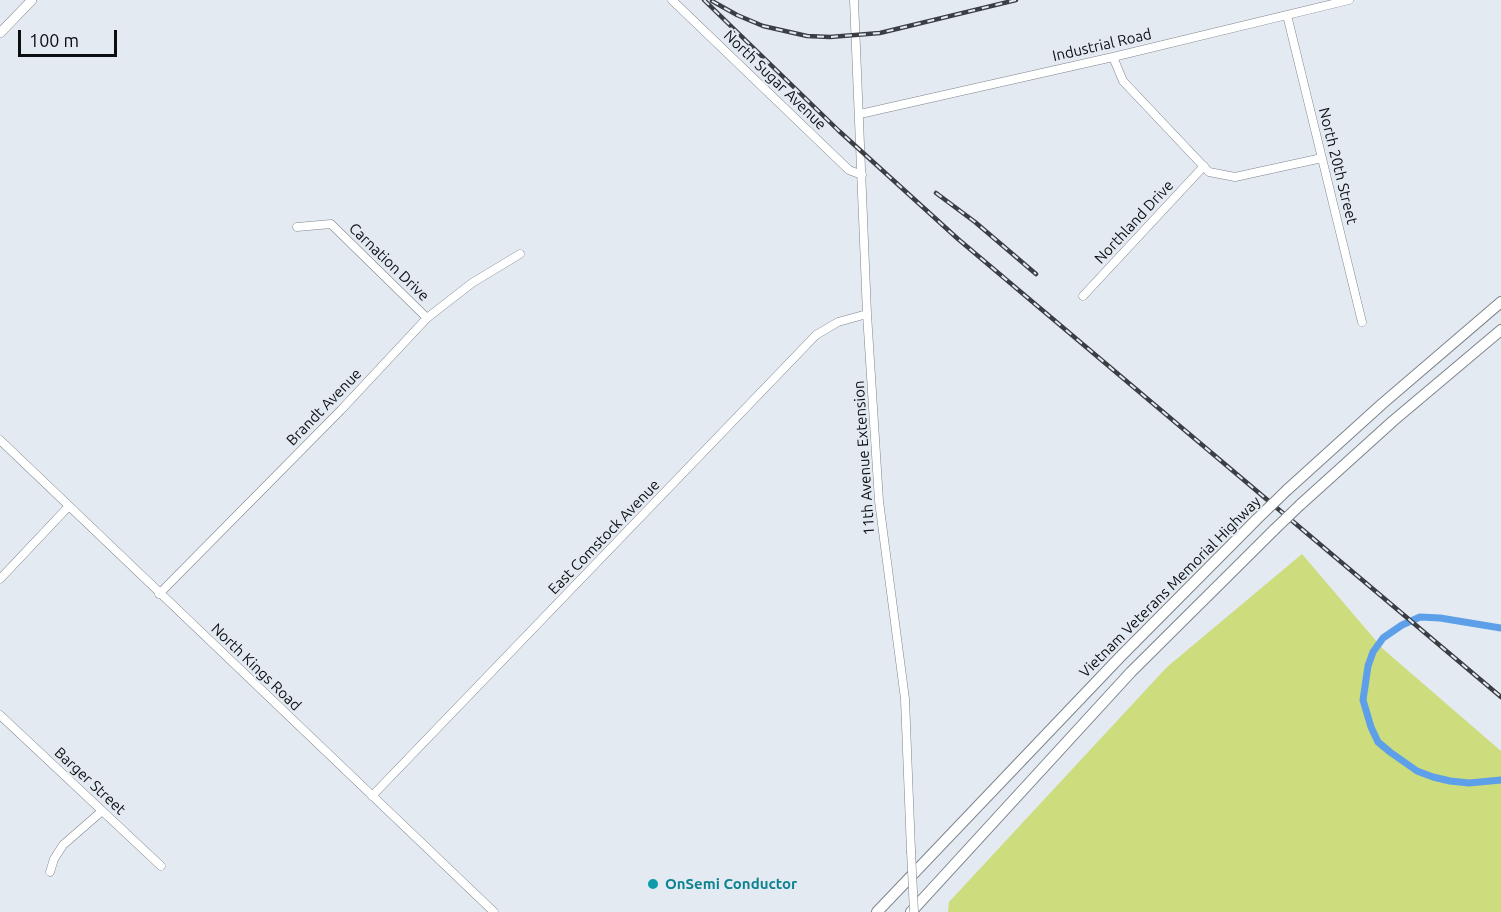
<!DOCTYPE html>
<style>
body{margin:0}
#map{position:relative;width:1501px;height:912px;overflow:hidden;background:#e3eaf2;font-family:Ubuntu,sans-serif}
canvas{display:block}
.scale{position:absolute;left:18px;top:30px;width:99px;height:27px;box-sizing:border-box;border:3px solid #0c0e11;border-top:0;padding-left:8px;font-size:18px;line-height:21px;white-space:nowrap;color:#0c0e11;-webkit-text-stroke:4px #e3eaf2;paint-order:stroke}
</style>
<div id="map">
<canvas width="1501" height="912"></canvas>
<div class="scale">100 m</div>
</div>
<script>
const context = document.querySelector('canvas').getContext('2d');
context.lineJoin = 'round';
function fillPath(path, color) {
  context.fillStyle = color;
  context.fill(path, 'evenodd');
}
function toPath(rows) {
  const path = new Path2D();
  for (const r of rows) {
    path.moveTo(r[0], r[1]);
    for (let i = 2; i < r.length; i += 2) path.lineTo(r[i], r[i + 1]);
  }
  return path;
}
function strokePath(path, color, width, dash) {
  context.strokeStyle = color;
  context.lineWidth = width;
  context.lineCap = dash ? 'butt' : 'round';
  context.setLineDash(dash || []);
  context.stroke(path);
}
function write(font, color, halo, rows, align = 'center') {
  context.font = font + ' Ubuntu,sans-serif';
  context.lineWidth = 4.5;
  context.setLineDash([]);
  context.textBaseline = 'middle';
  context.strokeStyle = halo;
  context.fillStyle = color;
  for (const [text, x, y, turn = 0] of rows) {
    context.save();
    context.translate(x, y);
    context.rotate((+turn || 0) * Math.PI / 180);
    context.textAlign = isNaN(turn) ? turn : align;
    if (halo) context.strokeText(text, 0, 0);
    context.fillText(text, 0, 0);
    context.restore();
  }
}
const green = toPath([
 [1302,554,1383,649,1501,751,1501,912,948,912,949,902,1167,667]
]);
const canal = toPath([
 [1501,628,1440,618,1420,617,1402,625,1383,638,1373,652,1368,666,1363,700,1371,727,1378,742,1390,752,1417,771,1433,777,1450,781,1469,783,1501,780]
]);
const minor = toPath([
 [672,0,849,170,862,175],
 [854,0,867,314,879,501,905,699,911,851],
 [1287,15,1362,322],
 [1113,57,1123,81,1209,172,1235,177,1322,158],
 [860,114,1113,57,1349,0],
 [297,227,331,224,427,318],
 [1083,296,1204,166],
 [0,440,494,912],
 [0,579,69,506],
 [159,594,341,410,427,318,472,283,520,254],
 [0,715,161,866],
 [372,796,816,335,838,322,867,314],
 [50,872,54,859,63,845,102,811]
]);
const major = toPath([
 [0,33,32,0]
]);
const highway = toPath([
 [1287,490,1382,404,1501,302],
 [1300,505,1393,421,1501,330],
 [877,912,1121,656,1257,519],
 [911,912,1131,672,1275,529]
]);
const rail = toPath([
 [704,0,839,131,958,239,1501,697],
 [712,1,737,15,763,26,807,36,830,37,880,33,1016,0],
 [936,193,975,222,1036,274]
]);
const minorBridge = toPath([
 [911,851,914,912]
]);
const highwayBridge = toPath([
 [1257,519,1287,490],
 [1275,529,1300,505]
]);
const markers = [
 [653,884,6,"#0f9aa8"]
];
const streetNames = [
 ["Industrial Road",1102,45,-13],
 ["North Sugar Avenue",775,80,44],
 ["North 20th Street",1338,166,76],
 ["Northland Drive",1134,222,-47],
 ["Carnation Drive",389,262,44],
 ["Brandt Avenue",324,407,-46],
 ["11th Avenue Extension",864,458,-94],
 ["East Comstock Avenue",604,537,-46],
 ["Vietnam Veterans Memorial Highway",1170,587,-45],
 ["North Kings Road",256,667,44],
 ["Barger Street",90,781,43]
];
const cultureNames = [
 ["OnSemi Conductor",665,884]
];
fillPath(green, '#cddc7c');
strokePath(canal, '#5da0e9', 7);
strokePath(minor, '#7e848b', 9);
strokePath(major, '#7e848b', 10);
strokePath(highway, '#7e848b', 12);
strokePath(minor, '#fff', 8);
strokePath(major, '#fff', 9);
strokePath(highway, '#fff', 10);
strokePath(rail, '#3b3e43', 4.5);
strokePath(rail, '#e3eaf2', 2, [7]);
strokePath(minorBridge, '#7e848b', 9, []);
strokePath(highwayBridge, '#7e848b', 12, []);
strokePath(minorBridge, '#fff', 8);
strokePath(highwayBridge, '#fff', 10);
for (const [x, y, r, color] of markers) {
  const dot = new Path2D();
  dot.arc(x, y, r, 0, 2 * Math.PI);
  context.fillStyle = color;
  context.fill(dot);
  strokePath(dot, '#e3eaf2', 2);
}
write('15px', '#0c0e11', '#e3eaf2', streetNames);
write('bold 15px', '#0d838f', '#e3eaf2', cultureNames, 'left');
</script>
